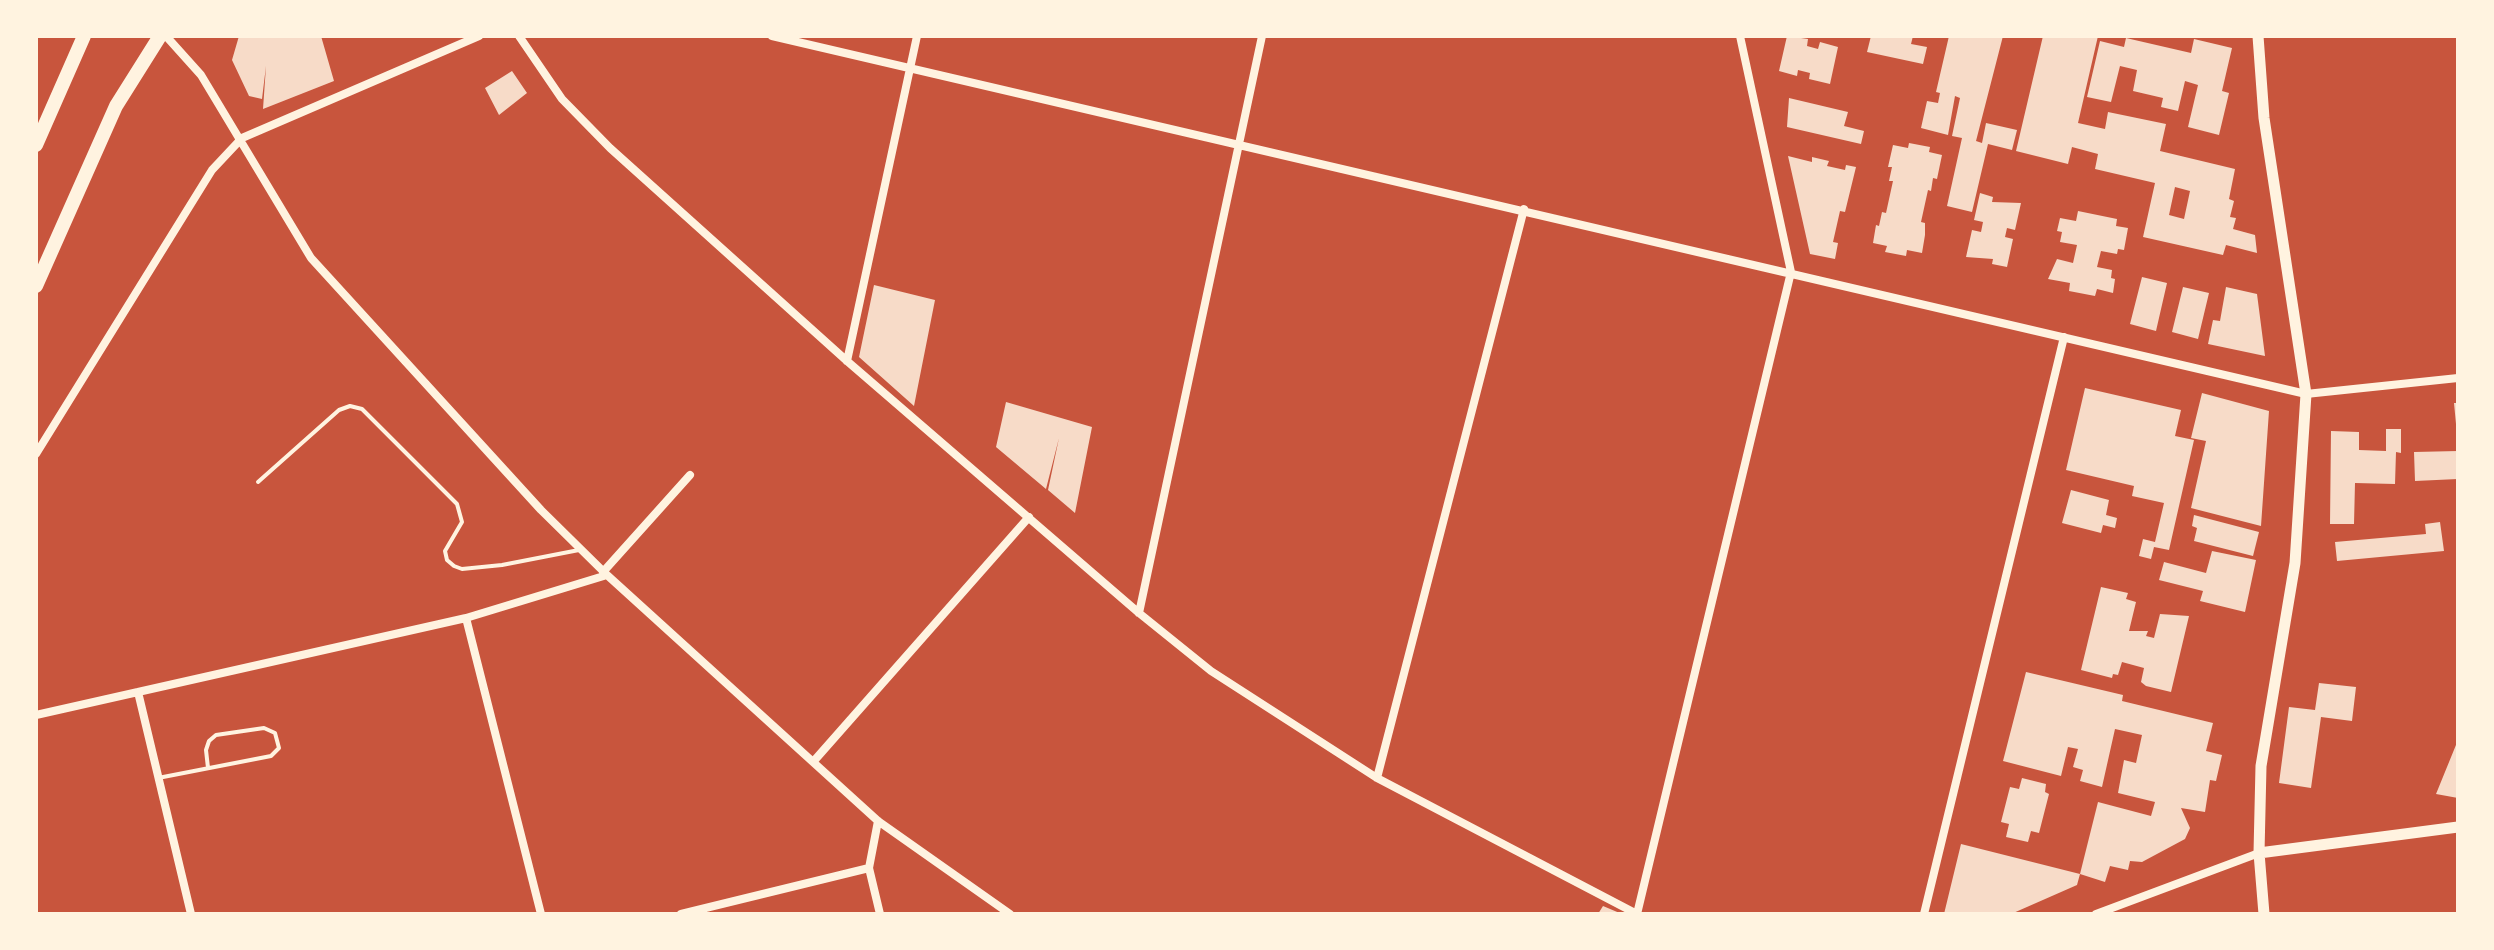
<!DOCTYPE html>
<style>
body{margin:0}
#map{position:relative;width:2494px;height:950px;overflow:hidden;background:#c8553d;font-family:"Golos Text",sans-serif}
canvas{display:block}
.frame{position:absolute;inset:0;border:38px solid #fff3e0;pointer-events:none}
</style>
<div id="map">
<canvas width="2494" height="950"></canvas>
<div class="frame"></div>
</div>
<script>
const context = document.querySelector('canvas').getContext('2d');
context.lineJoin = 'round';
function fillPath(path, color) {
  context.fillStyle = color;
  context.fill(path, 'evenodd');
}
function toPath(rows) {
  const path = new Path2D();
  for (const r of rows) {
    path.moveTo(r[0], r[1]);
    for (let i = 2; i < r.length; i += 2) path.lineTo(r[i], r[i + 1]);
  }
  return path;
}
function strokePath(path, color, width, dash) {
  context.strokeStyle = color;
  context.lineWidth = width;
  context.lineCap = dash ? 'butt' : 'round';
  context.setLineDash(dash || []);
  context.stroke(path);
}
const building = toPath([
 [239,36,321,36,334,81,263,109,266,66,262,99,249,96,232,60],
 [1787,36,1808,39,1807,46,1818,49,1820,42,1838,47,1830,84,1809,79,1810,73,1798,70,1797,76,1779,71],
 [1871,36,1913,36,1911,44,1927,47,1923,64,1867,52],
 [1949,36,2003,36,1976,141,1982,143,1986,123,2017,130,2012,150,1988,144,1972,212,1947,206,1962,138,1952,136,1960,98,1955,96,1948,135,1921,128,1927,101,1938,103,1940,93,1936,92],
 [2043,36,2098,36,2078,123,2105,129,2108,112,2166,124,2160,151,2235,169,2229,199,2234,201,2230,217,2236,218,2233,229,2255,235,2257,253,2226,245,2223,255,2143,237,2155,183,2095,169,2098,154,2072,147,2068,164,2016,151],
 [2175,187,2190,191,2184,219,2169,215],
 [2126,38,2191,53,2194,39,2232,48,2222,91,2229,93,2219,135,2188,127,2198,85,2185,81,2178,111,2161,107,2163,98,2133,91,2137,70,2120,66,2111,102,2087,97,2100,41,2124,47],
 [512,71,527,93,499,115,485,88],
 [1789,98,1848,112,1844,126,1864,131,1861,144,1787,127],
 [1909,143,1930,147,1929,152,1942,155,1937,179,1933,178,1931,191,1928,190,1921,222,1925,223,1925,235,1922,253,1907,250,1906,256,1885,252,1887,246,1873,243,1876,225,1879,226,1882,212,1886,213,1893,181,1889,181,1892,167,1888,167,1893,145,1908,148],
 [1788,156,1812,162,1812,157,1829,161,1827,166,1845,170,1846,165,1856,167,1845,212,1840,211,1833,242,1838,243,1835,259,1810,254],
 [1980,193,1993,197,1992,202,2021,203,2015,230,2007,228,2005,237,2013,239,2007,267,1992,264,1993,259,1966,257,1972,230,1981,232,1983,222,1974,220],
 [2078,211,2117,219,2116,226,2128,228,2124,250,2118,249,2117,254,2101,251,2097,267,2112,270,2111,278,2115,279,2113,293,2097,289,2095,296,2069,291,2070,283,2048,279,2057,259,2073,263,2077,245,2060,242,2062,232,2057,231,2060,218,2076,221],
 [2142,277,2167,283,2156,331,2130,324],
 [874,285,935,300,914,406,859,357],
 [2183,287,2209,293,2198,339,2172,332],
 [2226,287,2257,294,2265,356,2208,344,2213,320,2220,321],
 [2085,388,2181,410,2175,436,2194,440,2169,550,2154,547,2151,559,2139,556,2143,539,2155,542,2164,503,2132,496,2134,486,2066,470],
 [2202,393,2269,411,2261,526,2191,508,2206,441,2191,438],
 [1006,402,1092,427,1075,513,1048,490,1059,438,1046,489,996,447],
 [2454,403,2458,403,2458,424,2456,424],
 [2386,429,2401,429,2401,453,2396,452,2395,484,2355,483,2354,524,2330,524,2331,431,2359,432,2359,450,2386,451],
 [2458,451,2458,479,2415,481,2414,452],
 [2071,490,2109,500,2106,515,2117,518,2115,528,2103,525,2101,533,2062,523],
 [2194,515,2259,532,2253,556,2194,541,2197,528,2192,526],
 [2440,522,2444,551,2337,561,2335,542,2426,534,2425,524],
 [2212,551,2256,560,2245,612,2200,601,2203,591,2159,580,2164,562,2206,573],
 [2101,587,2128,593,2126,599,2136,602,2129,631,2148,631,2146,636,2154,638,2160,614,2189,616,2171,692,2146,686,2141,682,2144,668,2122,662,2118,675,2113,674,2112,678,2081,670],
 [2026,672,2123,695,2122,701,2213,723,2206,751,2222,755,2216,781,2210,780,2205,812,2181,808,2190,828,2185,839,2142,862,2130,861,2128,870,2110,866,2105,882,2080,874,2098,802,2151,816,2155,802,2118,793,2124,760,2136,763,2142,735,2115,729,2102,787,2080,781,2083,770,2073,767,2078,749,2068,747,2061,776,2003,761],
 [2319,683,2356,687,2352,721,2321,717,2311,788,2279,783,2289,707,2315,710],
 [2458,740,2458,798,2436,794],
 [2022,778,2046,784,2045,792,2049,794,2039,833,2031,831,2028,842,2006,837,2009,824,2001,822,2010,787,2019,789],
 [1961,844,2080,874,2077,885,2011,914,1944,914],
 [1603,906,1622,914,1598,914]
]);
const service = toPath([
 [258,482,339,410,350,406,362,409,457,504,462,522,445,551,447,560,454,566,462,569,502,565,579,550],
 [158,778,271,756,279,748,275,733,264,728,216,735,209,741,206,750,208,768]
]);
const minor = toPath([
 [166,36,201,75,311,258,541,510,607,575,878,821,1010,914],
 [519,36,562,99,610,148,847,361,1139,613,1211,671,1377,778,1637,914,1791,272,1740,36],
 [772,36,2306,394,2458,378],
 [847,361,917,36],
 [36,454,212,170,242,138,479,36],
 [603,572,690,475],
 [1139,613,1262,36],
 [466,618,541,914],
 [138,692,191,914],
 [36,715,466,618,607,575],
 [813,762,1029,517],
 [1377,778,1524,209],
 [878,821,869,868,880,914],
 [681,914,869,868],
 [1924,914,2064,337],
 [2096,914,2259,853]
]);
const tertiary = toPath([
 [2258,36,2264,118,2306,394,2295,563,2261,766,2259,853,2264,914],
 [2259,853,2458,827]
]);
const primary = toPath([
 [36,145,84,36],
 [36,286,116,106,160,36]
]);
fillPath(building, '#f7dbc8');
strokePath(service, '#fff3e0', 4);
strokePath(minor, '#fff3e0', 8);
strokePath(tertiary, '#fff3e0', 11);
strokePath(primary, '#fff3e0', 14);
</script>
